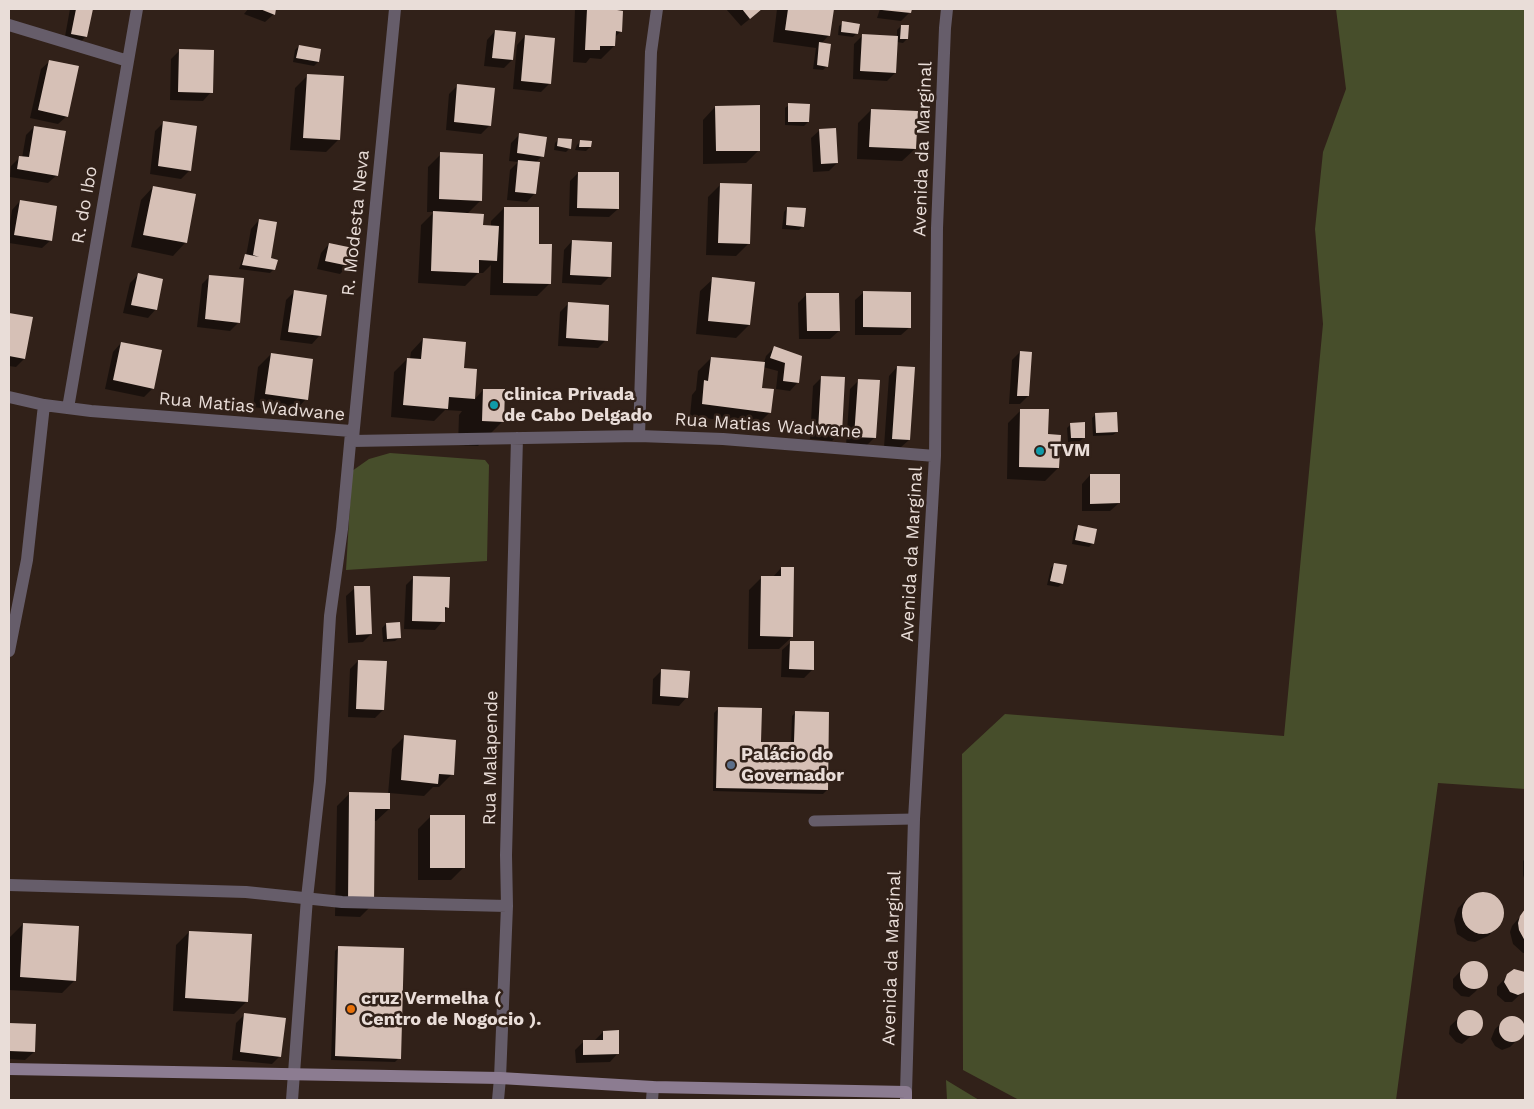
<!DOCTYPE html>
<meta charset="utf-8">
<style>
body{margin:0}
#map{position:relative;width:1534px;height:1109px;overflow:hidden;background:#312119;font-family:"Work Sans",sans-serif}
canvas{display:block}
.frame{position:absolute;inset:0;border:10px solid #e9ddd8;pointer-events:none}
</style>
<div id="map">
<canvas width="1534" height="1109"></canvas>
<div class="frame"></div>
</div>
<script>
const context = document.querySelector('canvas').getContext('2d');
context.lineJoin = 'round';
function fillPath(path, color) {
  context.fillStyle = color;
  context.fill(path, 'evenodd');
}
function toPath(rows) {
  const path = new Path2D();
  for (const r of rows) {
    if (r.length === 3) {
      path.moveTo(r[0] + r[2], r[1]);
      path.arc(r[0], r[1], r[2], 0, 2 * Math.PI);
      continue;
    }
    path.moveTo(r[0], r[1]);
    for (let i = 2; i < r.length; i += 2) path.lineTo(r[i], r[i + 1]);
  }
  return path;
}
function strokePath(path, color, width, dash) {
  context.strokeStyle = color;
  context.lineWidth = width;
  context.lineCap = dash ? 'butt' : 'round';
  context.setLineDash(dash || []);
  context.stroke(path);
}
function write(font, color, halo, rows, align = 'center') {
  context.font = font + ' "Work Sans",sans-serif';
  context.lineWidth = 5;
  context.setLineDash([]);
  context.textBaseline = 'middle';
  context.strokeStyle = halo;
  context.fillStyle = color;
  for (const [text, x, y, turn = 0] of rows) {
    context.save();
    context.translate(x, y);
    context.rotate((+turn || 0) * Math.PI / 180);
    context.textAlign = isNaN(turn) ? turn : align;
    if (halo) context.strokeText(text, 0, 0);
    context.fillText(text, 0, 0);
    context.restore();
  }
}
const green = toPath([
 [1336,9,1525,9,1525,789,1438,783,1396,1100,1019,1100,963,1070,962,754,1005,714,1284,736,1323,324,1315,229,1323,152,1346,89],
 [390,453,485,460,489,465,487,561,346,570,352,471,369,459],
 [946,1080,979,1100,947,1100]
]);
const shadow = toPath([
 [70,9,92,9,86,36,78,45,64,42],
 [248,9,275,9,274,14,265,22,244,14],
 [575,9,616,9,621,31,614,38,614,46,601,59,590,58,586,63,573,62],
 [726,9,762,9,741,26],
 [777,9,833,9,829,35,821,44,827,66,823,70,813,69,816,48,773,42],
 [880,9,911,9,910,12,901,21,877,18],
 [843,23,857,33,853,37,838,35,839,26],
 [901,26,907,39,903,43,897,42,895,73,887,81,853,79,854,44,863,35,897,37,897,30],
 [495,31,512,60,504,68,484,66,487,40],
 [525,36,549,84,541,92,513,89,517,45],
 [299,46,320,50,318,62,314,66,293,62,295,50],
 [180,50,211,92,203,101,170,100,171,59],
 [50,61,67,116,58,124,30,118,41,69],
 [308,75,338,140,326,152,290,150,295,88],
 [458,85,490,125,481,134,446,130,449,94],
 [789,105,808,122,804,126,785,125,785,108],
 [715,107,759,150,746,163,703,164,703,120],
 [871,110,915,149,902,161,857,159,858,123],
 [164,122,190,170,181,179,150,174,155,131],
 [34,127,57,175,48,183,10,177,11,166,20,157,22,158,26,135],
 [820,130,837,163,829,171,813,172,811,138],
 [520,134,542,156,535,163,535,193,527,202,507,200,510,170,518,162,509,161,511,143],
 [559,139,570,148,566,152,554,150,555,143],
 [581,141,590,147,586,151,575,150,577,145],
 [441,154,481,200,467,214,482,226,491,227,491,221,504,208,538,245,550,283,537,296,490,295,491,265,483,273,478,273,465,286,418,283,421,225,434,212,427,212,428,167],
 [578,173,618,209,609,217,569,216,570,181],
 [721,184,748,244,736,256,706,255,708,197],
 [153,187,195,195,185,243,173,256,131,247,141,200],
 [20,201,51,240,42,248,9,243,9,229,12,210],
 [787,208,803,226,799,230,782,229,784,212],
 [259,220,274,269,270,273,239,269,242,260,246,256,251,229],
 [572,241,610,276,601,285,562,283,564,250],
 [329,244,352,249,348,266,340,274,317,269,321,253],
 [138,275,156,309,148,318,123,313,130,283],
 [210,276,238,323,230,331,197,327,202,284],
 [713,279,749,325,736,338,696,334,700,291],
 [294,292,320,335,312,344,280,340,286,300],
 [864,292,910,327,901,335,855,335,855,300],
 [807,294,839,331,830,339,799,339,798,303],
 [568,304,606,340,598,348,558,346,560,312],
 [9,314,31,318,24,359,16,367,9,366],
 [423,339,463,369,476,370,474,400,483,390,503,421,478,446,458,445,459,415,462,411,445,410,434,421,391,417,394,372,407,359,410,359,411,352],
 [121,343,153,388,144,397,105,389,113,352],
 [774,348,801,356,798,382,790,391,776,389,778,371,763,367,761,389,770,412,757,425,690,416,692,395,696,390,698,371,711,358,764,363,766,356],
 [1020,352,1028,396,1020,404,1009,404,1012,360],
 [271,354,306,399,294,412,253,407,258,367],
 [897,367,909,440,900,448,884,447,889,376],
 [822,377,841,432,832,441,810,439,813,386],
 [859,380,875,437,866,446,846,445,850,389],
 [1021,410,1047,435,1058,468,1045,481,1007,479,1008,423],
 [1096,414,1117,432,1113,435,1093,436,1092,418],
 [1071,424,1084,437,1080,441,1068,442,1067,428],
 [1090,475,1119,503,1110,511,1082,511,1082,484],
 [1078,527,1093,543,1089,547,1072,544,1074,531],
 [1055,564,1062,584,1058,587,1047,585,1051,568],
 [781,568,792,637,779,649,748,649,749,590,762,577,772,578],
 [414,577,448,607,444,611,443,621,435,630,404,629,406,585],
 [355,588,371,634,363,642,348,643,346,596],
 [386,624,399,638,395,641,383,642,382,628],
 [791,642,813,669,804,678,781,677,782,650],
 [358,661,383,710,375,718,348,717,350,669],
 [662,670,687,697,679,706,652,704,653,679],
 [718,709,760,743,791,744,792,716,796,712,827,790,823,794,713,791,714,713],
 [404,737,452,774,439,787,433,787,424,796,389,793,389,809,376,821,374,821,373,904,360,917,335,916,337,806,350,793,388,794,392,749],
 [431,816,464,867,451,880,418,880,418,829],
 [1525,859,1525,881,1523,875,1523,861],
 [1478,893,1491,894,1496,897,1502,908,1503,914,1497,927,1488,936,1475,942,1468,941,1457,934,1454,920,1458,908,1467,899],
 [1525,911,1525,953,1523,953,1513,944,1510,932,1512,926],
 [23,924,75,980,62,993,9,990,10,937],
 [189,932,247,1001,234,1014,173,1011,176,945],
 [339,947,399,1058,395,1062,331,1060,335,951],
 [1477,962,1481,964,1486,971,1486,980,1475,992,1469,997,1461,996,1453,988,1453,979,1468,963],
 [1511,972,1522,972,1525,975,1525,990,1512,1002,1505,1002,1497,995,1497,987],
 [1473,1011,1480,1017,1481,1020,1480,1028,1462,1044,1456,1042,1449,1034,1450,1026,1465,1012],
 [245,1014,280,1056,272,1064,232,1060,236,1023],
 [1514,1017,1520,1021,1523,1031,1519,1038,1510,1047,1502,1050,1495,1046,1491,1039,1495,1029,1507,1018],
 [9,1024,35,1025,34,1052,25,1060,9,1059],
 [603,1032,618,1053,610,1062,576,1063,575,1050,584,1041,594,1041]
]);
const building = toPath([
 [76,9,93,9,87,37,71,34],
 [260,9,276,9,275,15],
 [587,9,618,9,617,10,623,11,622,32,616,31,615,46,600,46,600,50,585,50],
 [742,9,762,9,750,19],
 [788,9,834,9,830,36,785,30],
 [882,9,912,9,911,13,882,10],
 [842,21,860,24,858,34,841,32],
 [901,25,909,25,908,39,900,39],
 [495,30,516,32,513,60,492,58],
 [862,34,898,36,896,73,860,71],
 [525,35,555,38,551,84,521,81],
 [819,42,831,44,828,67,817,65],
 [299,45,321,49,319,62,296,58],
 [179,49,214,50,213,93,178,92],
 [49,60,79,66,68,117,38,110],
 [307,74,344,76,340,140,303,138],
 [457,84,495,88,491,126,454,122],
 [788,103,810,104,809,122,788,122],
 [760,105,760,151,716,151,715,106],
 [871,109,918,111,916,149,869,147],
 [163,121,197,126,191,171,158,166],
 [34,126,66,131,58,176,17,169,19,156,29,157],
 [836,128,838,163,821,164,819,129],
 [519,133,547,137,544,157,517,153],
 [558,138,572,139,571,149,557,146],
 [580,140,592,141,591,147,579,147],
 [440,152,483,154,482,201,439,199],
 [518,160,540,162,536,194,515,192],
 [578,172,619,172,619,209,577,208],
 [720,183,752,184,750,244,718,243],
 [153,186,196,194,187,243,143,235],
 [20,200,57,206,52,241,14,235],
 [504,207,539,207,539,244,552,244,551,284,503,283],
 [787,207,806,208,804,227,786,225],
 [433,211,484,214,483,225,499,226,497,261,479,260,479,273,431,271],
 [259,219,277,222,271,258,278,260,275,270,242,265,245,254,259,257,253,255],
 [572,240,612,242,611,277,570,275],
 [329,243,353,248,349,266,325,261],
 [138,273,163,279,157,310,131,305],
 [209,275,244,278,240,323,205,319],
 [712,277,755,282,750,325,708,321],
 [294,290,327,295,321,336,288,332],
 [863,291,911,292,911,328,863,327],
 [806,293,839,293,840,331,807,331],
 [568,302,609,305,608,341,566,338],
 [9,313,33,317,25,359,9,356],
 [423,338,466,342,464,368,477,369,475,399,449,397,448,409,403,405,407,358,421,359],
 [121,342,162,350,154,389,113,380],
 [774,346,802,356,799,383,783,381,785,363,770,358],
 [1020,351,1032,352,1029,396,1017,396],
 [271,353,313,359,308,400,265,394],
 [711,357,765,362,762,388,774,389,771,413,702,404,704,380,708,381],
 [897,366,915,367,910,440,892,439],
 [821,376,845,377,842,433,818,431],
 [858,379,880,380,876,438,854,437],
 [483,389,505,389,504,422,482,421],
 [1020,409,1049,409,1048,434,1061,435,1059,468,1019,467],
 [1117,412,1118,432,1096,433,1095,413],
 [1085,422,1085,438,1071,438,1070,423],
 [1090,474,1120,474,1120,503,1090,504],
 [1078,525,1097,529,1094,544,1075,540],
 [1054,563,1067,565,1063,584,1050,581],
 [781,567,794,567,793,637,760,636,761,576,781,576],
 [413,576,450,577,449,608,445,607,445,622,412,621],
 [354,586,370,586,372,634,356,635],
 [400,622,401,638,387,639,386,623],
 [790,641,814,641,814,670,789,669],
 [358,660,387,661,384,710,356,709],
 [661,669,690,671,688,698,660,696],
 [718,707,762,708,761,742,794,742,795,711,829,712,828,790,716,788],
 [404,735,456,740,454,775,439,774,438,784,401,780],
 [349,792,390,793,390,809,375,809,374,904,348,904],
 [430,815,465,815,465,868,430,868],
 [1483,913,21],
 [1525,909,1525,941,1519,930,1518,923,1520,916],
 [23,923,79,926,76,981,20,977],
 [189,931,252,934,248,1002,185,998],
 [338,946,404,948,401,1059,335,1056],
 [1474,975,14],
 [1514,969,1525,972,1525,992,1518,995,1510,992,1504,982,1507,974],
 [1470,1023,13],
 [244,1013,286,1018,281,1057,240,1052],
 [1512,1029,13],
 [9,1023,36,1024,35,1052,9,1051],
 [619,1030,619,1054,583,1055,583,1040,603,1040,603,1031]
]);
const lane = toPath([
 [814,821,914,819]
]);
const street = toPath([
 [9,25,128,61],
 [9,397,44,405,91,411,351,431,352,441,639,436,723,439,935,456],
 [68,408,137,9],
 [639,436,651,52,657,9],
 [353,438,395,9],
 [9,651,27,560,44,405],
 [9,885,246,892,342,902,507,906],
 [906,1092,914,819,935,456,937,228,945,28,947,9],
 [292,1100,307,898,320,781,330,616,342,529,351,433],
 [498,1100,500,1078,507,906,506,855,517,438],
 [652,1100,653,1087]
]);
const secondary = toPath([
 [9,1069,500,1078,653,1087,906,1092,906,1100]
]);
const markers = [
 [494,405,5,"#0f9aa8"],
 [1040,451,5,"#0f9aa8"],
 [731,765,5,"#5c6f8a"],
 [351,1009,5,"#e8710a"]
];
const streetNames = [
 ["Avenida da Marginal",923,149,-88],
 ["R. do Ibo",85,205,-80],
 ["R. Modesta Neva",356,223,-84],
 ["Rua Matias Wadwane",252,407,5],
 ["Rua Matias Wadwane",768,426,4],
 ["Avenida da Marginal",912,554,-87],
 ["Rua Malapende",491,758,-89],
 ["Avenida da Marginal",892,958,-88]
];
const poiNames = [
 ["clinica Privada",504,395],
 ["de Cabo Delgado",504,416],
 ["TVM",1050,451],
 ["Palácio do",741,755],
 ["Governador",741,776],
 ["cruz Vermelha (",361,999],
 ["Centro de Nogocio ).",361,1020]
];
fillPath(green, '#474e2b');
fillPath(shadow, '#0007');
fillPath(building, '#d6c0b6');
strokePath(lane, '#665d6a', 11);
strokePath(street, '#665d6a', 12);
strokePath(secondary, '#8c7c91', 12);
for (const [x, y, r, color] of markers) {
  const dot = new Path2D();
  dot.arc(x, y, r, 0, 2 * Math.PI);
  context.fillStyle = color;
  context.fill(dot);
  strokePath(dot, '#312119', 2);
}
write('18px', '#e9ddd8', '#312119', streetNames);
write('bold 18px', '#e9ddd8', '#312119', poiNames, 'left');
</script>
